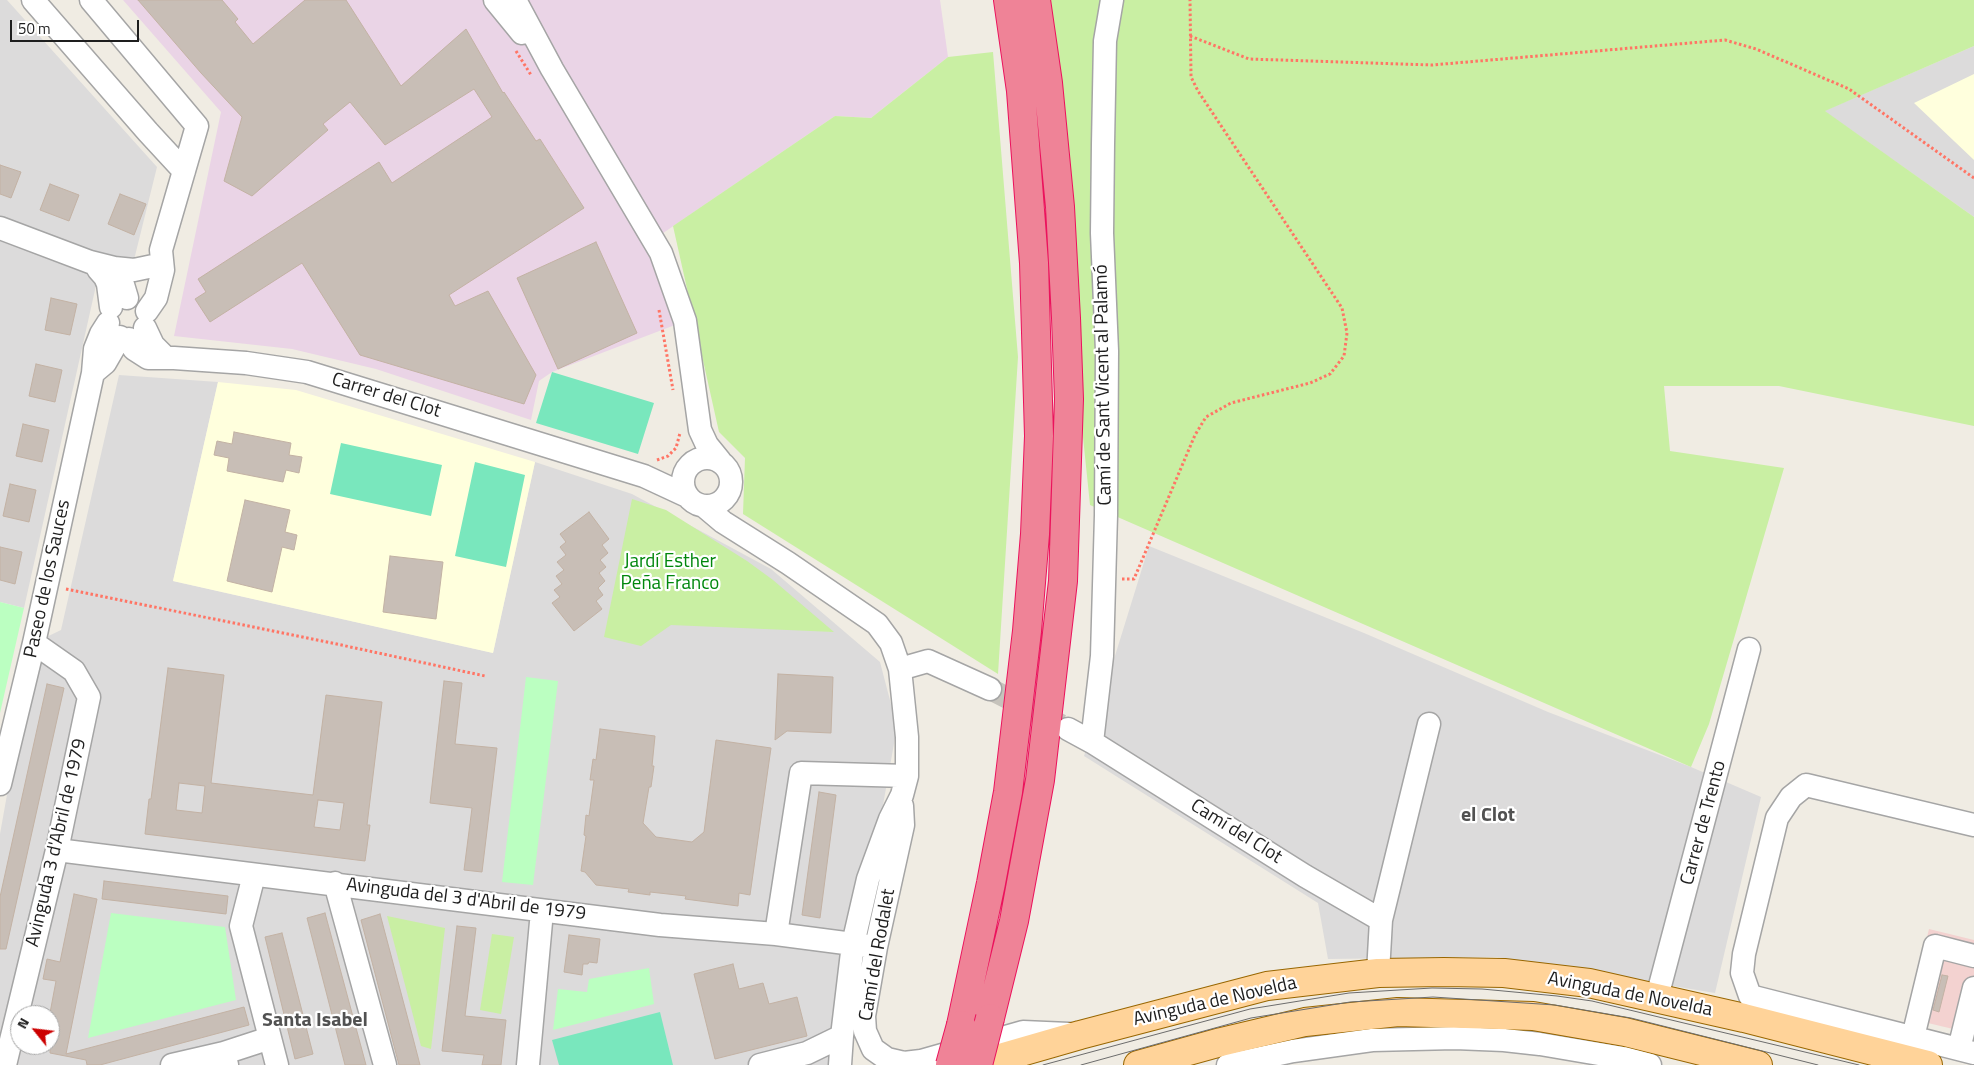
<!DOCTYPE html>
<meta charset="utf-8">
<style>
body{margin:0}
#map{position:relative;width:1974px;height:1065px;overflow:hidden;background:#f0ece3;font-family:"Titillium Web",sans-serif}
canvas{display:block}
.north{position:absolute;left:10px;top:1005px;width:50px;height:50px;box-sizing:border-box;background:#fff;border:1px solid #a5a5a5;border-radius:50%;rotate:299deg;font-size:14px;font-weight:700;line-height:20px;text-align:center;color:#1e1e1e}
.north::after{content:'';display:block;margin:auto;width:18px;height:22px;background:#c00;clip-path:polygon(50% 0,100% 100%,50% 72%,0 100%)}
.scale{position:absolute;left:10px;top:20px;width:129px;height:22px;box-sizing:border-box;border:2px solid #1e1e1e;border-top:0;padding-left:6px;font-size:15px;line-height:18px;white-space:nowrap;color:#1e1e1e;-webkit-text-stroke:4px #fff;paint-order:stroke}
</style>
<div id="map">
<canvas width="1974" height="1065"></canvas>
<div class="north">N</div>
<div class="scale">50 m</div>
</div>
<script>
const context = document.querySelector('canvas').getContext('2d');
context.lineJoin = 'round';
function fillPath(path, color) {
  context.fillStyle = color;
  context.fill(path, 'evenodd');
}
function toPath(rows) {
  const path = new Path2D();
  for (const r of rows) {
    if (r.length === 3) {
      path.moveTo(r[0] + r[2], r[1]);
      path.arc(r[0], r[1], r[2], 0, 2 * Math.PI);
      continue;
    }
    path.moveTo(r[0], r[1]);
    for (let i = 2; i < r.length; i += 2) path.lineTo(r[i], r[i + 1]);
  }
  return path;
}
function strokePath(path, color, width, dash) {
  context.strokeStyle = color;
  context.lineWidth = width;
  context.lineCap = dash ? 'butt' : 'round';
  context.setLineDash(dash || []);
  context.stroke(path);
}
function write(font, color, halo, rows, align = 'center') {
  context.font = font + ' "Titillium Web",sans-serif';
  context.lineWidth = 4.5;
  context.setLineDash([]);
  context.textBaseline = 'middle';
  context.strokeStyle = halo;
  context.fillStyle = color;
  for (const [text, x, y, turn = 0] of rows) {
    context.save();
    context.translate(x, y);
    context.rotate((+turn || 0) * Math.PI / 180);
    context.textAlign = isNaN(turn) ? turn : align;
    if (halo) context.strokeText(text, 0, 0);
    context.fillText(text, 0, 0);
    context.restore();
  }
}
const residential = toPath([
 [0,0,7,0,157,167,132,268,99,272,24,608,0,602],
 [1974,46,1974,217,1824,111],
 [119,375,218,382,173,581,493,653,535,462,632,494,771,569,880,662,897,727,853,972,844,1065,0,1065,0,834,34,643,61,630],
 [20,1015,50,1015,50,1045,20,1045],
 [1149,546,1364,633,1548,712,1691,767,1761,797,1715,993,1497,957,1328,959,1318,903,1084,756]
]);
const commercial = toPath([
 [1929,929,1974,940,1974,1034,1907,1018]
]);
const industrial = toPath([
 [123,0,940,0,948,57,871,118,835,116,647,244,675,325,552,372,539,381,531,420,376,369,292,349,174,336,221,112]
]);
const education = toPath([
 [1974,74,1974,160,1914,103],
 [218,382,296,390,535,462,493,653,173,581]
]);
const grass = toPath([
 [1038,0,1974,0,1974,46,1825,111,1974,217,1974,426,1779,386,1664,386,1670,451,1784,468,1709,724,1691,767,1090,505],
 [993,52,1018,357,998,674,743,514,745,458,719,432,673,226,835,116,871,118,948,57],
 [632,499,666,510,747,561,773,580,834,632,671,625,641,646,604,637],
 [387,916,445,928,431,1049,421,1046],
 [492,934,514,937,501,1014,480,1010]
]);
const park = toPath([
 [0,602,24,608,0,713],
 [526,677,558,681,533,885,502,882],
 [111,913,225,927,236,1000,88,1038],
 [649,968,654,1004,553,1030,558,989,587,992,589,979]
]);
const pitch = toPath([
 [552,372,654,403,638,454,536,423],
 [341,443,442,465,431,516,330,494],
 [475,462,525,475,506,567,455,556],
 [660,1012,673,1065,559,1065,552,1040]
]);
const building = toPath([
 [138,0,222,0,238,19,235,22,253,44,305,0,346,0,401,86,466,29,503,93,504,92,536,141,540,139,584,208,449,295,455,306,488,291,536,375,524,404,360,355,302,263,210,322,195,299,206,292,198,279,379,162,392,183,492,117,474,89,385,145,350,102,323,124,328,130,252,196,224,181,242,117,201,73,138,0],
 [0,165,21,172,11,198,0,194,0,165],
 [50,184,79,195,69,221,40,210,50,184],
 [120,194,146,204,134,235,108,224,120,194],
 [596,242,637,333,558,369,517,278,596,242],
 [51,298,77,304,70,335,45,330,51,298],
 [36,364,62,370,55,402,29,396,36,364],
 [23,424,49,430,42,462,16,456,23,424],
 [234,432,291,443,289,455,302,457,299,473,286,470,283,482,227,471,229,458,214,455,217,441,232,444,234,432],
 [10,484,36,490,29,522,3,516,10,484],
 [245,500,290,510,285,532,297,535,294,550,282,547,272,592,227,581,245,500],
 [589,512,609,539,602,545,608,553,600,560,606,567,599,573,605,581,598,588,603,595,596,601,602,609,574,631,552,603,560,597,554,590,562,584,556,576,564,570,557,562,566,555,560,547,566,542,560,534,589,512],
 [0,547,22,552,15,584,0,580,0,547],
 [390,556,443,562,436,619,383,612,390,556],
 [168,668,224,675,211,783,313,795,326,695,382,702,367,825,370,825,365,861,145,834,149,799,151,799,168,668],
 [179,783,205,786,202,813,176,810,179,783],
 [318,800,344,803,340,830,314,827,318,800],
 [778,674,833,677,831,733,787,731,775,740,778,674],
 [444,681,462,683,455,744,497,748,482,872,464,870,472,808,430,803,444,681],
 [47,684,64,688,6,949,0,949,0,897,47,684],
 [600,729,655,736,652,766,654,766,651,787,649,787,643,823,656,837,692,842,704,832,716,740,771,748,750,895,739,893,738,906,685,899,686,896,650,892,650,895,628,892,629,889,596,885,585,872,581,871,586,836,584,835,586,815,589,816,594,780,590,780,593,759,596,760,600,729],
 [819,792,836,795,820,918,802,915,819,792],
 [104,881,228,896,226,914,102,899,104,881],
 [74,894,97,899,66,1054,244,1007,249,1025,100,1065,87,1065,86,1060,50,1053,50,1013,56,981,43,979,47,959,60,962,74,894],
 [325,913,366,1065,345,1065,307,918,325,913],
 [380,914,413,1038,420,1065,399,1065,361,920,380,914],
 [457,926,476,928,465,1016,506,1020,501,1065,482,1065,484,1055,442,1051,457,926],
 [282,933,313,1054,295,1059,265,937,282,933],
 [569,935,600,939,597,963,589,962,588,964,583,964,582,975,564,972,569,935],
 [733,964,739,989,763,983,769,1004,797,997,807,1036,715,1059,694,974,733,964],
 [1942,975,1948,976,1939,1012,1933,1010,1942,975]
]);
const minorTunnel = toPath([
 [990,689,1061,725]
]);
const path = toPath([
 [1190,36,1249,59,1432,65,1725,40,1756,49,1849,89,1974,178],
 [516,51,531,75],
 [659,310,673,390],
 [657,460,668,456,676,448,680,433],
 [1122,579,1134,579,1195,435,1206,417,1231,403,1310,383,1330,374,1344,356,1347,333,1342,308,1198,91,1191,77,1190,0],
 [66,589,332,643,485,676]
]);
const minor = toPath([
 [33,0,148,132,184,171],
 [91,0,197,126,161,250,163,270,156,298,147,311],
 [495,0,522,33],
 [515,0,552,69,661,253,685,321,700,430,707,445,720,461],
 [0,228,90,262,114,268,121,278,127,298],
 [114,268,134,270,153,266],
 [98,269,105,277,108,284,111,307],
 [145,328,153,345,165,357],
 [129,339,134,349,148,358,174,358,246,363,307,372,644,476,687,496],
 [93,373,105,363,120,337],
 [707,482,24],
 [704,506,723,522,788,563,877,624,891,643,900,669,907,737,907,776,902,795,890,819,868,879,853,944,842,1036,840,1065],
 [900,669,928,661,990,689],
 [1068,729,1092,742,1102,656,1106,515,1107,351,1102,233,1103,144,1105,41,1112,0],
 [1092,742,1305,876,1381,920],
 [0,784,34,643,93,373,95,349,101,334,108,323],
 [902,806,903,825,876,947,864,1016,865,1031,873,1049,887,1059,904,1063,921,1061,1023,1032,1069,1034],
 [1974,825,1806,785,1791,797,1777,818,1744,954,1742,973,1750,996,1974,1053],
 [57,850,660,925,776,934,876,947],
 [254,875,241,926,277,1065],
 [335,883,385,1065],
 [776,934,801,773,907,776],
 [1378,973,1381,920,1429,724],
 [1657,997,1749,649],
 [1913,1037,1935,946,1974,956],
 [1959,1049,1974,988],
 [224,1053,270,1038],
 [5,1065,57,850,89,697,74,671,34,643],
 [172,1065,224,1053,227,1065],
 [528,1065,542,911],
 [760,1065,807,1053,842,1036],
 [1228,1065,1293,1051,1372,1040,1455,1038,1504,1040,1540,1044,1623,1058,1650,1065]
]);
const major = toPath([
 [976,1065,1080,1035,1267,986,1378,973,1444,972,1504,973,1589,983,1744,1018,1928,1065],
 [1138,1065,1221,1042,1305,1022,1398,1012,1533,1016,1625,1032,1758,1065]
]);
const highway = toPath([
 [990,1018,1014,921,1040,780,1063,581,1069,399,1066,318,1060,207,1048,83,1036,0],
 [961,1025,991,883,1008,792,1027,631,1035,534,1039,436,1034,263,1021,91,1008,0]
]);
const tram = toPath([
 [1043,1065,1250,1009,1349,993,1432,988,1482,989,1557,996,1592,1001,1859,1065],
 [1081,1065,1251,1018,1350,1002,1433,997,1555,1005,1631,1018,1818,1065]
]);
const highwayBridge = toPath([
 [950,1065,961,1025],
 [978,1065,990,1018]
]);
const streetNames = [
 ["Camí de Sant Vicent al Palamó",1104,385,-91],
 ["Carrer del Clot",386,396,17],
 ["Paseo de los Sauces",48,579,-78],
 ["Carrer de Trento",1704,823,-75],
 ["Camí del Clot",1236,832,32],
 ["Avinguda 3 d'Abril de 1979",57,843,-77],
 ["Avinguda del 3 d'Abril de 1979",466,900,7],
 ["Camí del Rodalet",878,955,-80],
 ["Avinguda de Novelda",1630,995,11],
 ["Avinguda de Novelda",1215,1002,-13]
];
const parkNames = [
 ["Jardí Esther",670,562],
 ["Peña Franco",670,584]
];
const neighbourhoodNames = [
 ["el Clot",1488,816],
 ["Santa Isabel",315,1021]
];
fillPath(residential, '#dcdbdb');
fillPath(commercial, '#f3d2d0');
fillPath(industrial, '#ead4e6');
fillPath(education, '#ffd');
fillPath(grass, '#c9efa3');
fillPath(park, '#bbffc1');
fillPath(pitch, '#79e7bd');
fillPath(building, '#c8beb6');
strokePath(building, '#c3b2a4', 1);
strokePath(minorTunnel, '#c6c3bc', 22, [22, 11]);
strokePath(minor, '#a5a5a5', 25);
strokePath(major, '#986600', 30);
strokePath(highway, '#eb125c', 30);
strokePath(path, '#ff7565', 3, [2.5, 2.5]);
strokePath(minor, '#fff', 22);
strokePath(major, '#ffd399', 28);
strokePath(highway, '#ef8397', 28);
strokePath(tram, '#6c6c6c', 1);
strokePath(highwayBridge, '#eb125c', 30, []);
strokePath(highwayBridge, '#ef8397', 28);
write('19px', '#1e1e1e', '#fff', streetNames);
write('19px', '#01870c', '#fff', parkNames);
write('bold 20px', '#515151', '#fff', neighbourhoodNames);
</script>
